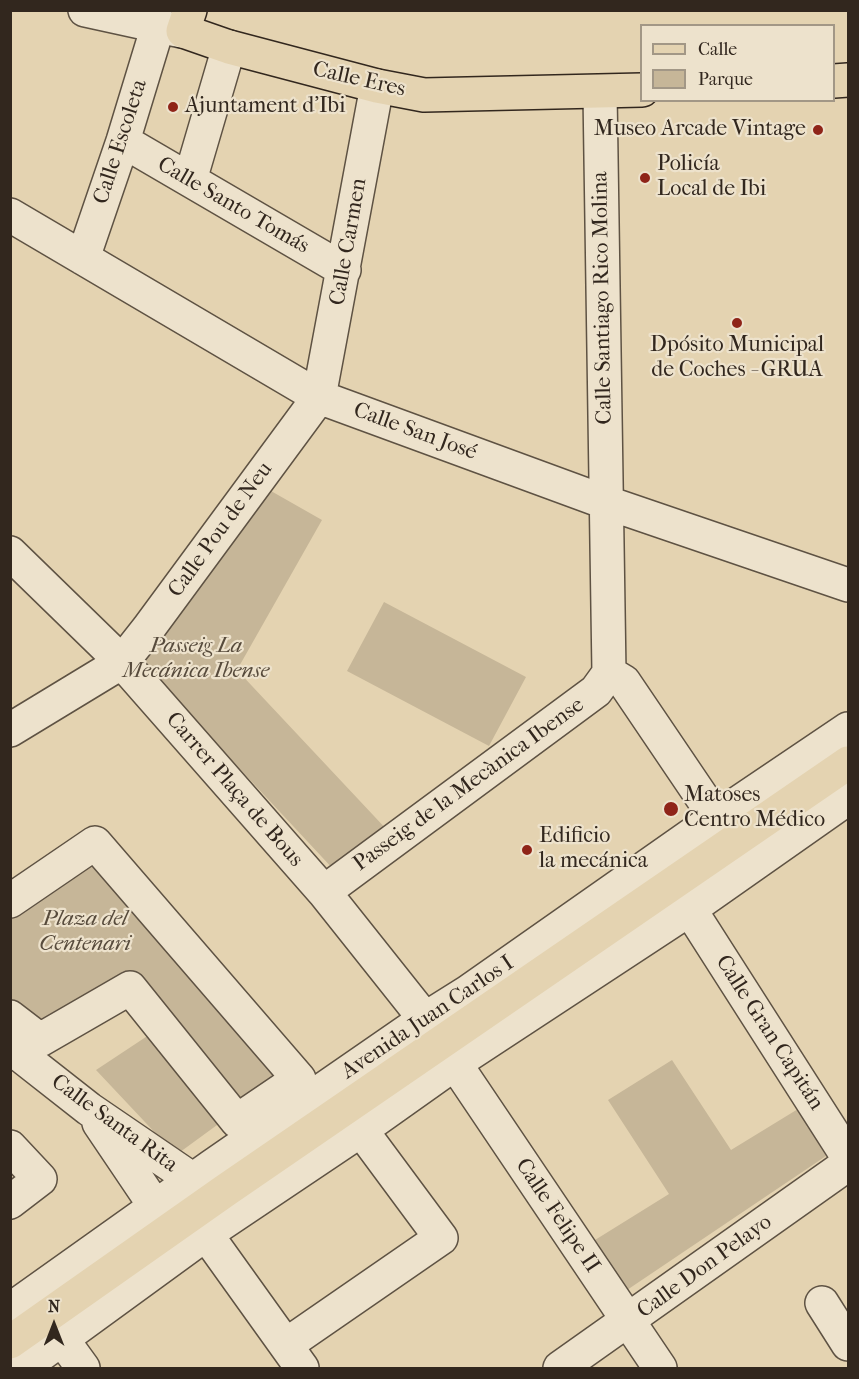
<!DOCTYPE html>
<meta charset="utf-8">
<style>
body{margin:0}
#map{position:relative;width:859px;height:1379px;overflow:hidden;background:#e4d3b1;font-family:"IM FELL French Canon",serif}
canvas{display:block}
.frame{position:absolute;inset:0;border:12px solid #32271e;pointer-events:none}
.legend{position:absolute;left:640px;top:24px;width:195px;height:78px;box-sizing:border-box;background:#ede2cc;border:2px solid #a29786;margin:0;padding:8px 10px;list-style:none;font-size:18px;color:#32271e}
.legend li{display:flex;align-items:center;gap:12px;height:30px}
.legend b{width:30px;border:2px solid #a29786}
.north{position:absolute;left:24px;top:1295px;width:60px;height:60px;-webkit-text-stroke:4px #ede2cc;paint-order:stroke;rotate:0deg;font-size:16px;font-weight:700;line-height:24px;text-align:center;color:#32271e}
.north::after{content:'';display:block;margin:auto;width:21px;height:27px;background:#32271e;clip-path:polygon(50% 0,100% 100%,50% 72%,0 100%)}
</style>
<div id="map">
<canvas width="859" height="1379"></canvas>
<div class="frame"></div>
<ul class="legend">
<li><b style="height:8px;background:#e4d3b1"></b>Calle</li>
<li><b style="height:16px;background:#c6b698"></b>Parque</li>
</ul>
<div class="north">N</div>
</div>
<script>
const context = document.querySelector('canvas').getContext('2d');
context.lineJoin = 'round';
function fillPath(path, color) {
  context.fillStyle = color;
  context.fill(path, 'evenodd');
}
function toPath(rows) {
  const path = new Path2D();
  for (const r of rows) {
    path.moveTo(r[0], r[1]);
    for (let i = 2; i < r.length; i += 2) path.lineTo(r[i], r[i + 1]);
  }
  return path;
}
function strokePath(path, color, width, dash) {
  context.strokeStyle = color;
  context.lineWidth = width;
  context.lineCap = dash ? 'butt' : 'round';
  context.setLineDash(dash || []);
  context.stroke(path);
}
function write(font, color, halo, rows, align = 'center') {
  context.font = font + ' "IM FELL French Canon",serif';
  context.lineWidth = 4.5;
  context.setLineDash([]);
  context.textBaseline = 'middle';
  context.strokeStyle = halo;
  context.fillStyle = color;
  for (const [text, x, y, turn = 0] of rows) {
    context.save();
    context.translate(x, y);
    context.rotate((+turn || 0) * Math.PI / 180);
    context.textAlign = isNaN(turn) ? turn : align;
    if (halo) context.strokeText(text, 0, 0);
    context.fillText(text, 0, 0);
    context.restore();
  }
}
const green = toPath([
 [271,491,322,520,237,670,389,832,335,871,141,663],
 [384,602,526,677,489,746,347,671],
 [99,848,299,1079,242,1117,129,981,40,1035,11,1011,11,904],
 [161,1027,228,1117,176,1155,96,1070],
 [672,1060,731,1150,798,1109,826,1156,627,1290,595,1240,669,1194,608,1100]
]);
const minor = toPath([
 [85,10,181,31],
 [600,93,609,673],
 [123,141,344,270],
 [190,180,229,47],
 [10,215,319,397,605,502,848,585],
 [83,258,123,141,158,26],
 [10,553,122,662,324,892,425,1019,660,1368],
 [609,673,624,682,716,818],
 [10,730,122,662,148,629,319,397,377,86],
 [678,891,848,1157],
 [324,892,596,691,609,673],
 [10,901,95,843,299,1079,237,1121,130,988,40,1040,10,1017],
 [10,1047,89,1109,193,1180,193,1213,206,1234,302,1368],
 [99,1123,155,1206],
 [10,1147,40,1179,10,1202],
 [822,1303,848,1344],
 [10,1310,211,1167,425,1019,468,992,716,818,848,729],
 [62,1339,83,1368],
 [286,1345,441,1238,361,1130],
 [22,1368,206,1234,361,1130,454,1064,690,909,848,798],
 [560,1368,848,1164]
]);
const major = toPath([
 [190,10,183,31,229,47,377,86,424,95,642,90],
 [834,81,848,80],
 [10,1342,226,1190,848,763]
]);
const markers = [
 [173,107,6,"#8f2418"],
 [818,130,6,"#8f2418"],
 [645,178,6,"#8f2418"],
 [737,323,6,"#8f2418"],
 [671,809,8,"#8f2418"],
 [527,850,6,"#8f2418"]
];
const streetNames = [
 ["Calle Eres",359,80,13],
 ["Calle Escoleta",121,142,-72],
 ["Calle Santo Tomás",233,206,30],
 ["Calle Carmen",349,242,-80],
 ["Calle Santiago Rico Molina",603,298,-91],
 ["Calle San José",415,432,20],
 ["Calle Pou de Neu",221,530,-54],
 ["Passeig de la Mecànica Ibense",469,785,-36],
 ["Carrer Plaça de Bous",234,790,49],
 ["Avenida Juan Carlos I",428,1018,-34],
 ["Calle Gran Capitán",769,1033,57],
 ["Calle Santa Rita",114,1124,36],
 ["Calle Felipe II",557,1216,56],
 ["Calle Don Pelayo",705,1267,-36]
];
const poiNames = [
 ["Ajuntament d'Ibi",185,107],
 ["Museo Arcade Vintage",806,130,"right"],
 ["Policía",657,165],
 ["Local de Ibi",657,190],
 ["Dpósito Municipal",737,346,"center"],
 ["de Coches - GRUA",737,371,"center"],
 ["Matoses",684,796],
 ["Centro Médico",684,821],
 ["Edificio",539,837],
 ["la mecánica",539,862]
];
const parkNames = [
 ["Passeig La",196,647],
 ["Mecánica Ibense",196,672],
 ["Plaza del",85,920],
 ["Centenari",85,945]
];
fillPath(green, '#c6b698');
strokePath(minor, '#5e5243', 36);
strokePath(major, '#32271e', 36);
strokePath(minor, '#ede2cc', 33);
strokePath(major, '#e4d3b1', 33);
for (const [x, y, r, color] of markers) {
  const dot = new Path2D();
  dot.arc(x, y, r, 0, 2 * Math.PI);
  context.fillStyle = color;
  context.fill(dot);
  strokePath(dot, '#ede2cc', 2);
}
write('22px', '#32271e', '#ede2cc', streetNames);
write('22px', '#32271e', '#ede2cc', poiNames, 'left');
write('italic 22px', '#574b3c', '#ede2cc', parkNames);
</script>
